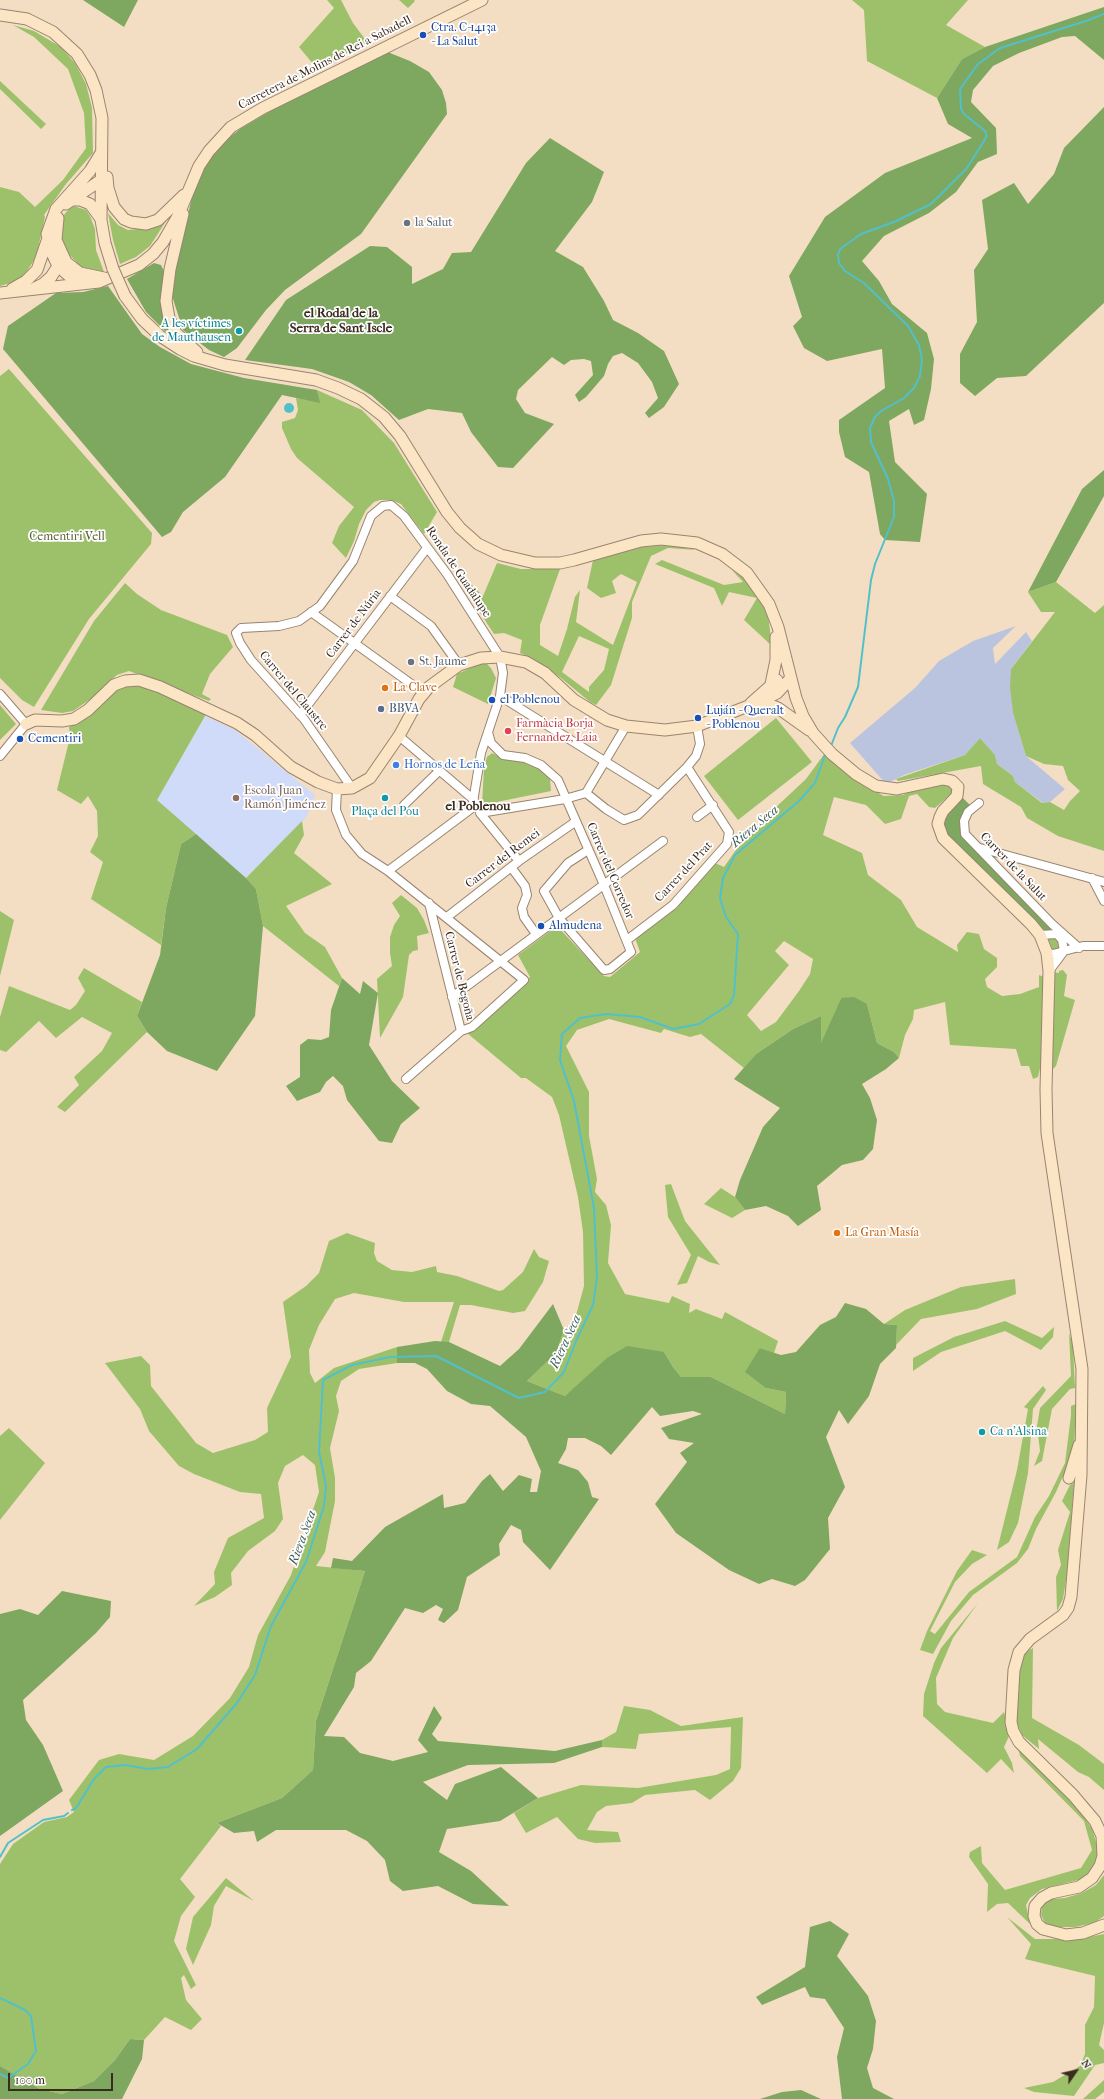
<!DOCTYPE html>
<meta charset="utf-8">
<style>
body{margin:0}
#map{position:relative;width:1104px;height:2099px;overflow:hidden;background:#f4dec3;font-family:"IM FELL French Canon",serif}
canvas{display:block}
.north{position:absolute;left:1056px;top:2051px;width:40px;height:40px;-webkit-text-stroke:3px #fff;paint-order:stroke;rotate:56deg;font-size:11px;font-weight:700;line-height:16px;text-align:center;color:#3b2a1e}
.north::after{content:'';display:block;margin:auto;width:14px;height:18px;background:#3b2a1e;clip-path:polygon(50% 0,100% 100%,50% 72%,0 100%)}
.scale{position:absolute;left:8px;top:2073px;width:105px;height:18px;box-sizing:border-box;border:2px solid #3b2a1e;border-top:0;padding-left:5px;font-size:12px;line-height:14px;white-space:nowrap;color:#3b2a1e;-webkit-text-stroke:3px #fff;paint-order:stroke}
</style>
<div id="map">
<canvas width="1104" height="2099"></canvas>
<div class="north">N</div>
<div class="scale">100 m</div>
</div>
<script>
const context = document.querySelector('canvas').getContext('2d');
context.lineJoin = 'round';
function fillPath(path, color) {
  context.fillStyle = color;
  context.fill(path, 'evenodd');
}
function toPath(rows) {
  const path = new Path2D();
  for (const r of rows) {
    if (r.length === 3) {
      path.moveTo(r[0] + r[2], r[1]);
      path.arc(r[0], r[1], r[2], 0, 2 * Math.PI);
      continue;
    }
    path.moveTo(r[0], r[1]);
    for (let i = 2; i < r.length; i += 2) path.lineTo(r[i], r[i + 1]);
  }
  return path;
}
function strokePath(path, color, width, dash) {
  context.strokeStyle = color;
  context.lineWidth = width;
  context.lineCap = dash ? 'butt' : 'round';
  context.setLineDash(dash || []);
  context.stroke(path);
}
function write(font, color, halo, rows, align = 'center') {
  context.font = font + ' "IM FELL French Canon",serif';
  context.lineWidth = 3.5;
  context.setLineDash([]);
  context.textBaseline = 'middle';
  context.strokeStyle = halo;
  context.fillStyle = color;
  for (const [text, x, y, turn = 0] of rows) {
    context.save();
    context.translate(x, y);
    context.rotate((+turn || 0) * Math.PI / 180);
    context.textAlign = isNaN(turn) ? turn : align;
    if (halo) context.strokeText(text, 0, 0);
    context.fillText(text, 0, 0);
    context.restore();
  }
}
const built = toPath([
 [205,716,235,730,315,795,306,818,246,878,156,800]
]);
const industrial = toPath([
 [1016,626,993,648,995,664,1026,632,1032,641,1011,669,1013,713,1026,756,1065,789,1050,802,1043,803,1015,782,1013,776,997,764,995,755,980,738,965,755,904,775,886,784,850,743,915,688,939,661,973,641]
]);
const green = toPath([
 [327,0,341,0,353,23,368,43,318,70,299,47,334,8],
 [399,0,414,0,415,1,408,8],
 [852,0,968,0,946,25,985,47,962,59,937,98,867,61,864,10],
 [13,25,34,31,61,47,75,63,86,84,92,108,93,153,66,184,44,215,45,217,38,249,34,260,26,273,18,281,0,286,0,187,19,192,35,207,63,180,86,148,84,113,68,69,34,37],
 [0,81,46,124,41,129,0,89],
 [74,206,86,210,90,216,95,229,96,250,104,272,81,267,63,248,61,231,64,215,68,210],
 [108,213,118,225,128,230,155,227,168,218,150,246,136,257,120,264,113,240],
 [9,369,152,533,151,544,89,619,34,707,22,700,0,678,0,376],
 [317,390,362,410,394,443,437,512,424,534,401,504,391,500,380,500,374,502,366,510,359,524,354,541,346,558,332,543,339,526,354,507,297,458,291,449,282,428,282,422,295,418,298,410,296,398,319,402],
 [671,545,696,550,668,548,651,556,632,602,632,618,611,685,596,705,590,702,561,678,534,659,520,653,522,640,504,633,494,634,462,585,469,582,483,596,497,563,521,569,560,569,540,625,540,645,558,656,567,629,575,597,580,590,576,622,613,645,637,582,621,574,612,581,616,593,601,598,587,588,593,560,639,547],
 [579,636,609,649,604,670,589,687,589,692,562,672],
 [662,560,724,585,743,582,732,570,742,577,755,592,768,615,772,646,744,620,757,598,729,592,722,606,714,588,655,564],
 [1056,582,1095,613,1104,605,1104,851,1058,836,1027,818,1021,807,983,784,981,766,898,781,896,779,965,755,980,738,995,755,997,764,1013,776,1015,782,1042,803,1050,802,1064,810,1070,801,1080,791,1068,780,1063,766,1044,764,1026,756,1013,713,1010,687,1011,669,1055,612,1041,612,1028,592],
 [125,583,137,594,161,610,227,635,233,647,210,674,202,694,211,699,209,701,129,671,117,675,92,698,73,711,62,713,41,710,94,621],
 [482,663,487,664,491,668,496,678,488,704,453,687,457,674],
 [129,685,146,686,205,713,205,716,157,800,196,834,181,844,166,908,161,945,91,899,103,862,90,852,98,836,97,811,88,796,81,804,57,790,70,737,69,727,88,716,115,691],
 [0,705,16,724,0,740],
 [776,718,812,762,738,820,704,776],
 [492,753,503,759,523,761,541,769,550,779,551,791,482,805,484,768,487,757],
 [825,753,859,782,884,796,903,795,909,792,942,783,950,786,953,792,935,808,929,807,917,794,909,796,901,819,885,824,866,805,834,797,823,835,862,853,868,875,901,900,917,927,958,952,957,945,967,932,979,934,984,949,997,958,997,967,985,979,987,987,1002,996,1020,994,1039,987,1039,975,1044,977,1041,1064,1038,1077,1033,1079,1029,1066,1021,1066,1016,1049,950,1045,945,1002,914,1010,913,1019,905,1035,899,1058,894,1052,877,1043,867,1004,841,998,821,1044,821,1016,793,1029,756,1054,744,1068,701,1034,690,1037,664,1029,661,1033,609,1019,577,1030,566,1046,589,1092,589,1136,597,1179,595,1192,606,1205,611,1225,608,1263,625,1294,669,1303,672,1296,690,1304,689,1313,696,1309,722,1319,725,1312,778,1341,774,1353,760,1348,766,1388,786,1392,785,1414,711,1377,681,1377,673,1367,664,1352,586,1379,565,1396,527,1381,556,1353,564,1330,575,1319,584,1286,583,1232,578,1197,559,1115,552,1097,526,1078,521,1078,467,1033,530,977,518,955,557,926,604,976,610,977,640,952,635,938,715,863,724,867,738,847,759,823,806,779],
 [784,941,813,959,810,974,799,991,776,1022,761,1031,747,1015,789,965,775,951],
 [302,821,304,835,294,853,332,884,286,906,305,933,325,947,342,978,339,986,263,926,256,889,246,878],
 [401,895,417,908,424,920,429,933,417,936,418,950,413,951,409,955,403,997,380,1038,377,979,392,966,390,953,390,937,394,925,400,916,392,903],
 [0,911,14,920,0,976],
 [1048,938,1057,938,1060,947,1057,951,1053,951],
 [84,968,142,1002,137,1016,147,1032,65,1112,57,1107,79,1085,74,1077,102,1051,112,1033,82,1017,56,1038,39,1021,6,1052,0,1050,0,1017,9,986,70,1010,76,1005,85,991,78,978],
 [1063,970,1067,975,1064,996,1075,1000,1056,1066,1051,1071,1053,972,1059,973,1059,971],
 [671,1184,685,1221,720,1265,709,1262,698,1256,687,1283,677,1285,691,1255,668,1217,665,1185],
 [721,1188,735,1197,745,1210,732,1218,704,1204],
 [347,1233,375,1243,374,1253,377,1261,392,1270,412,1272,436,1266,437,1272,457,1276,499,1291,503,1290,523,1272,534,1249,539,1257,549,1261,543,1282,525,1311,513,1313,471,1305,460,1305,449,1342,441,1342,454,1302,404,1302,354,1293,335,1299,319,1325,309,1350,310,1373,315,1383,334,1368,397,1347,397,1363,359,1369,341,1381,336,1396,339,1411,330,1448,335,1478,335,1501,325,1552,316,1566,365,1571,316,1721,313,1770,282,1798,217,1823,221,1826,180,1879,195,1897,181,1916,174,1941,196,1985,191,1989,184,1975,181,1978,186,2000,202,2019,191,2030,165,2017,144,2040,130,2039,115,2060,94,2081,62,2094,40,2089,0,2066,0,1864,13,1844,44,1822,67,1817,74,1812,69,1800,99,1760,119,1754,154,1760,193,1736,230,1698,249,1667,258,1635,291,1575,319,1492,315,1465,303,1455,285,1466,278,1483,283,1519,275,1531,248,1551,231,1573,232,1585,215,1597,194,1606,215,1584,214,1572,228,1538,264,1518,261,1494,240,1492,194,1474,179,1466,149,1431,140,1409,105,1363,141,1356,150,1365,151,1386,196,1443,213,1453,255,1440,268,1432,267,1408,291,1357,283,1302,306,1286,319,1273,329,1241],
 [1015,1279,1016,1294,977,1309,921,1319,896,1345,897,1325,884,1324,905,1310,961,1287],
 [1005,1321,1042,1338,1054,1327,1053,1337,1041,1350,1005,1331,941,1352,913,1371,913,1358,954,1337],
 [1069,1333,1073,1345,1075,1388,1070,1389,1052,1409,1042,1461,1034,1466,1040,1451,1037,1426,1040,1408,1071,1376],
 [1043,1386,1046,1390,1033,1409,1028,1473,1018,1523,1009,1542,997,1550,1017,1470,1028,1409,1024,1407],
 [1076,1404,1074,1451,1056,1492,1036,1529,1028,1549,1017,1563,973,1595,951,1621,933,1654,920,1650,927,1631,957,1571,972,1550,987,1555,972,1564,955,1582,930,1631,935,1634,969,1592,1017,1557,1035,1517,1049,1496,1065,1463,1071,1415,1071,1406],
 [9,1428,45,1463,0,1520,0,1436],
 [1074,1483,1067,1574,1063,1599,1057,1611,1056,1577,1061,1565,1058,1550,1070,1512,1062,1501,1070,1485],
 [978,1603,953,1638,936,1678,937,1704,945,1712,993,1723,1004,1712,1010,1734,1004,1747,1012,1763,1014,1773,1001,1759,987,1773,923,1716,924,1694,934,1663,941,1648],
 [1033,1648,1032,1718,1079,1745,1104,1764,1104,1790,1089,1777,1078,1772,1038,1739,1039,1749,1022,1735,1016,1721,1018,1683,1022,1661,1026,1652],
 [624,1706,650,1710,681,1726,743,1717,741,1768,733,1781,710,1800,695,1790,645,1795,632,1803,606,1806,597,1812,587,1830,618,1832,621,1842,595,1843,578,1839,557,1817,526,1833,514,1813,538,1798,581,1785,638,1788,716,1775,730,1769,731,1727,639,1734,636,1749,602,1747,602,1740,616,1732],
 [1018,1748,1079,1810,1092,1829,1096,1842,1097,1856,1092,1869,1082,1879,1042,1889,1030,1898,1026,1905,1030,1924,1008,1903,997,1904,987,1912,988,1884,969,1857,970,1852,981,1846,982,1863,1005,1890,1081,1868,1092,1850,1084,1821,1020,1756],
 [1104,1875,1104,1916,1094,1923,1075,1927,1057,1927,1045,1923,1041,1915,1042,1905,1051,1899,1065,1898,1082,1893,1096,1885],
 [226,1878,254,1901,226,1886,214,1906,211,1925,193,1965,186,1949,193,1917],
 [1007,1917,1035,1939,1079,1939,1104,1934,1104,2023,1099,2045,1104,2050,1104,2063,1095,2065,1074,2096,1034,2092,1024,2088,1053,2082,1080,2066,1085,2054,1085,2025,1094,2007,1095,1976,1025,1959,1031,1944],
 [1104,2080,1104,2092,1095,2099,1083,2099]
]);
const forest = toPath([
 [83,0,138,0,124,27],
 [1104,7,1104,60,1075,36,1062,37,1019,53,993,66,973,90,971,102,996,128,997,154,978,162,956,192,929,213,884,236,862,261,879,281,892,304,927,333,934,359,931,389,924,420,914,425,909,409,889,421,895,462,927,494,920,542,885,540,880,534,869,472,845,457,839,432,839,420,885,388,882,349,827,361,804,348,793,326,802,317,789,276,825,217,885,173,972,138,948,124,937,98,962,59,985,47],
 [385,51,410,61,429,72,442,90,446,103,447,114,361,234,285,290,266,310,237,348,224,357,209,350,183,330,173,299,172,281,193,193,199,177,213,155,225,141,240,129,282,104],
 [1104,107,1104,303,1026,376,997,378,975,396,960,383,960,354,977,322,974,270,988,249,982,200,1014,183,1028,204,1054,174,1064,148],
 [550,138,604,172,592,202,555,251,583,267,604,301,613,320,638,333,664,351,679,384,664,407,649,418,645,413,658,398,652,382,638,363,622,353,613,356,608,364,604,376,586,397,579,402,575,395,593,375,591,361,584,359,571,360,564,365,552,357,518,390,516,399,525,413,554,424,513,468,498,467,471,432,462,413,428,409,399,420,371,395,349,382,312,369,245,360,286,300,370,246,387,247,412,267,412,284,443,269,452,253,471,252,526,163],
 [154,263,161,265,164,271,163,314,171,337,146,312,127,279],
 [108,286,142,334,160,347,191,364,244,378,317,390,320,403,282,395,225,477,183,512,171,532,162,537,3,349,8,326,56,293,83,292],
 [1104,470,1104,496,1056,582,1028,592,1082,489],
 [962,797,973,808,968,812,965,834,1052,924,1048,934,951,843,944,825,948,812],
 [196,834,246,878,256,889,263,926,255,1016,217,1071,167,1051,147,1032,137,1016,160,955,166,908,181,844],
 [342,978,360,994,363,981,378,993,369,1045,392,1081,420,1108,401,1124,392,1143,379,1141,347,1100,343,1086,333,1076,326,1082,320,1092,297,1101,286,1086,300,1077,300,1045,308,1039,321,1040,329,1037,331,1010],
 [854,997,867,1004,877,1043,894,1052,899,1058,886,1069,862,1084,870,1098,877,1120,873,1149,863,1160,842,1165,817,1186,821,1210,798,1226,788,1216,766,1206,745,1210,735,1197,740,1180,763,1127,780,1108,734,1079,756,1054,793,1029,821,1016,821,1043,841,998],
 [845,1303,866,1309,884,1324,897,1325,896,1348,880,1364,869,1396,848,1424,839,1410,826,1437,845,1487,828,1518,830,1549,805,1580,795,1586,772,1579,759,1584,729,1570,676,1533,655,1504,687,1462,680,1453,694,1443,669,1439,661,1428,702,1414,693,1411,660,1416,652,1407,611,1455,601,1446,585,1438,568,1438,566,1449,558,1463,578,1470,588,1482,592,1497,599,1499,550,1570,523,1542,521,1530,511,1525,499,1544,500,1555,467,1577,458,1610,444,1623,438,1620,443,1609,436,1605,423,1613,405,1608,371,1661,356,1673,354,1687,324,1736,344,1737,360,1753,393,1761,428,1752,418,1740,434,1706,442,1718,432,1734,438,1741,555,1751,602,1740,602,1747,554,1763,468,1765,423,1782,447,1800,455,1784,501,1767,538,1798,500,1821,447,1829,439,1852,471,1871,509,1906,473,1904,438,1886,403,1891,390,1881,385,1860,367,1841,346,1830,276,1830,257,1842,254,1831,234,1833,217,1823,282,1798,313,1770,316,1721,365,1571,331,1568,333,1558,352,1561,385,1527,443,1494,444,1508,465,1503,482,1481,490,1474,503,1491,519,1475,532,1479,530,1492,537,1492,541,1471,526,1437,490,1406,471,1404,447,1391,427,1369,415,1363,397,1363,397,1347,435,1341,449,1342,500,1366,519,1349,553,1304,564,1330,556,1353,527,1381,565,1396,607,1358,627,1346,664,1352,673,1367,681,1377,711,1377,785,1414,786,1392,766,1388,745,1372,760,1348,781,1355,796,1352,820,1325,836,1317],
 [62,1591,111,1601,110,1617,96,1633,23,1700,26,1720,43,1745,63,1791,0,1836,0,1614,20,1609,38,1615],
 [830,1921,849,1934,837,1956,868,1996,876,2021,873,2049,867,2068,873,2088,894,2099,842,2099,837,2057,844,2028,825,1999,810,1997,805,1987,762,2005,756,1997,805,1967,810,1927],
 [130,2039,144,2040,142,2059,122,2099,0,2099,0,2066,40,2089,62,2094,94,2081,115,2060],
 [801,2090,821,2099,760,2099,782,2092]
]);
const water = toPath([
 [289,408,5]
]);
const stream = toPath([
 [831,746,838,728,845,717,858,687,871,580,875,564,894,517,894,501,888,479,871,442,870,428,875,417,881,411,904,398,914,388,920,376,922,360,919,345,908,326,864,283,845,271,839,263,838,255,840,249,861,234,894,222,931,204,967,168,987,136,985,131,964,114,961,109,960,89,978,64,1000,48,1086,21,1104,14],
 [72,1810,76,1808,94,1779,106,1767,125,1765,148,1769,168,1767,197,1749,237,1703,255,1675,271,1626,306,1562,324,1506,326,1486,319,1452,323,1380,352,1365,390,1357,436,1356,519,1398,545,1392,564,1372,576,1341,593,1305,597,1278,594,1208,574,1101,560,1060,562,1034,580,1018,606,1014,640,1017,673,1029,699,1024,730,1004,734,995,738,934,726,917,720,898,723,878,735,855,799,801,815,783,825,755],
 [0,1857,8,1843,43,1820,64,1816,68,1813],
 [0,1998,25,2010,31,2016,36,2051,28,2064,8,2078,0,2074]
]);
const street = toPath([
 [390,596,431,626,459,665],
 [311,612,424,693],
 [0,694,26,724,0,756],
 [500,696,659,795],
 [300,715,427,548],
 [488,732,491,743,503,755,525,758,541,765,558,780,604,885,631,952,610,969,604,970,559,918,544,891,568,863,588,850],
 [399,736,474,800],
 [352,788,304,719,251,660,240,643,236,633,241,628,279,626,299,621,320,606,353,561,371,516,383,506,391,505,404,516,447,574,500,657,503,673,500,696,481,753,472,808,388,871],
 [337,789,336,810,346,835,362,854,388,871,524,980,472,1027,461,1031],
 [586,793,606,809,624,820,638,815,687,767,696,756,700,744,697,726],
 [586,793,626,726],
 [979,803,968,812,964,821,965,834,1052,924,1079,948],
 [404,805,439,771],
 [697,817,713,805],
 [980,848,1104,882],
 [519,861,480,813,565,799,586,793],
 [511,867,525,886,527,895,522,908,524,917,536,934],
 [1092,878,1104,901],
 [447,917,519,861,575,822],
 [1040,935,1057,934],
 [627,940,673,905,727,844,729,832,687,767],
 [1047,953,1053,954,1064,951,1062,940,1058,935],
 [1049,971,1064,951,1083,946,1104,946],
 [452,997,663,841],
 [406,1079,461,1031,429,903]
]);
const secondary = toPath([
 [0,15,27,19,53,32,77,54,90,75,96,90,102,118,101,220,105,243,113,269],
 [107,177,108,188,114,207,124,219,131,222,146,224,158,220,184,195],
 [72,200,80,200,90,204,101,219],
 [66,204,101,180],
 [183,214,170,269,166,301,169,318,176,333,197,352],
 [58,218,56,240,66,262,80,273,104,278],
 [84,283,68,275,58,266,50,249,47,234,56,209,90,171,101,153],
 [35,288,43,284,51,277,58,266,58,260],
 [12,289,26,281,37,270,47,241],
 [0,293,99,282,139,265,153,254,163,242,178,216,199,166,209,151,231,127,263,108,482,0],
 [125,296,142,319,160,336,180,349,194,356,225,365,316,380,338,388,361,399,384,417,400,436,447,512,460,528,478,544,501,555,535,563,560,563,574,560,641,541,661,539,697,543,722,554,747,573,769,604,778,627,796,698,803,716,813,733,832,754,856,774,876,786,897,789,943,779,952,781,958,787,957,796,943,811,940,817,938,824,943,838,1031,924,1040,935,1047,953,1049,971,1046,1089,1047,1133,1082,1369,1081,1475,1071,1597,1068,1608,1063,1615,1030,1639,1019,1652,1014,1670,1011,1722,1013,1731,1019,1742,1073,1795,1095,1821,1102,1836,1103,1856,1100,1866,1092,1878,1079,1887,1051,1893,1042,1898,1035,1906,1034,1916,1037,1924,1043,1929,1066,1935,1083,1933,1104,1925],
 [771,684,776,660,776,637],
 [761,701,778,708,809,730],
 [751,703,777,680],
 [26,724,35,720,62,721,74,719,88,710,114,685,125,681,139,680,160,687,237,723,255,735,291,767,318,782,337,789,352,788,370,778,399,736,419,699,429,687,459,665,481,658,500,657,526,662,545,673,574,700,607,720,626,726,665,730,697,726,761,701,777,693,791,678],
 [1069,1478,1079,1445]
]);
const secondaryBridge = toPath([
 [113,269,125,296]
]);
const markers = [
 [423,35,4,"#1a4fb4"],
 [407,223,4,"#6b7280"],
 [239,331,4,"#0f9aa8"],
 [411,662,4,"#6b7280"],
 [385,688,4,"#e8710a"],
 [492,700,4,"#1a4fb4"],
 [381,709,4,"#5c6f8a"],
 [698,718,4,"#1a4fb4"],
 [508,731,4,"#e0444e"],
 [20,739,4,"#1a4fb4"],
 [396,765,4,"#3f7fe0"],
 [236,798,4,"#8d6e63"],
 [385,798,4,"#0f9aa8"],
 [541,926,4,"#1a4fb4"],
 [837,1233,4,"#e8710a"],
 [982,1432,4,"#0f9aa8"]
];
const transitNames = [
 ["Ctra. C-1413a",431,28],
 ["- La Salut",431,42],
 ["el Poblenou",500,700],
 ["Luján - Queralt",706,711],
 ["- Poblenou",706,725],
 ["Cementiri",28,739],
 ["Almudena",549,926]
];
const streetNames = [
 ["Carretera de Molins de Rei a Sabadell",325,63,-27],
 ["Ronda de Guadalupe",458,572,56],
 ["Carrer de Núria",354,624,-53],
 ["Carrer del Claustre",293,691,50],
 ["Carrer del Remei",503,859,-37],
 ["Carrer de la Salut",1013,867,46],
 ["Carrer del Corredor",610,871,67],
 ["Carrer del Prat",684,872,-47],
 ["Carrer de Begoña",459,976,76]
];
const worshipNames = [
 ["la Salut",415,223],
 ["St. Jaume",419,662]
];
const cultureNames = [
 ["A les víctimes",231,324],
 ["de Mauthausen",231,338],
 ["Plaça del Pou",385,812,"center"],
 ["Ca n'Alsina",990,1432,"left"]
];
const parkNames = [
 ["Cementiri Vell",67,537]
];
const foodNames = [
 ["La Clave",393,688],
 ["La Gran Masía",845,1233]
];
const serviceNames = [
 ["BBVA",389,709]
];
const healthNames = [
 ["Farmàcia Borja",516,724],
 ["Fernandez, Laia",516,738]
];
const shopNames = [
 ["Hornos de Leña",404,765]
];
const educationNames = [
 ["Escola Juan",244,791],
 ["Ramón Jiménez",244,805]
];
const neighbourhoodNames = [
 ["el Rodal de la",341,314],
 ["Serra de Sant Iscle",341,329],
 ["el Poblenou",478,807]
];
const waterNames = [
 ["Riera Seca",755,827,-40],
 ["Riera Seca",566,1342,-65],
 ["Riera Seca",303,1538,-70]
];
fillPath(built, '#d0daf9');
fillPath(industrial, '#bac4de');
fillPath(green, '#9dc16b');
fillPath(forest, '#7ea75f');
fillPath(water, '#52c0c9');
strokePath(stream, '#52c0c9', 2);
strokePath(street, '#988470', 10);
strokePath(secondary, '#988470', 13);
strokePath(street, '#fff', 8);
strokePath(secondary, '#fce5c4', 11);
strokePath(secondaryBridge, '#988470', 13, []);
strokePath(secondaryBridge, '#fce5c4', 11);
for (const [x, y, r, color] of markers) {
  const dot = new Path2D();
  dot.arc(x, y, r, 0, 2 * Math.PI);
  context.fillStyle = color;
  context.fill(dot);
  strokePath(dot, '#fff', 1.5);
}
write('12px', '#164399', '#fff', transitNames, 'left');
write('12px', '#3b2a1e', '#fff', streetNames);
write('12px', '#5b616d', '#fff', worshipNames, 'left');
write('12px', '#0d838f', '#fff', cultureNames, 'right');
write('12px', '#5d5f39', '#fff', parkNames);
write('12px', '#c56008', '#fff', foodNames, 'left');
write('12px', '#4e5e75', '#fff', serviceNames, 'left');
write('12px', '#be3a42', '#fff', healthNames, 'left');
write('12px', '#366cbe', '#fff', shopNames, 'left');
write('12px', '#785e54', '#fff', educationNames, 'left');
write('bold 13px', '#3b2a1e', '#fff', neighbourhoodNames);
write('italic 13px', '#435e5a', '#fff', waterNames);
</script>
